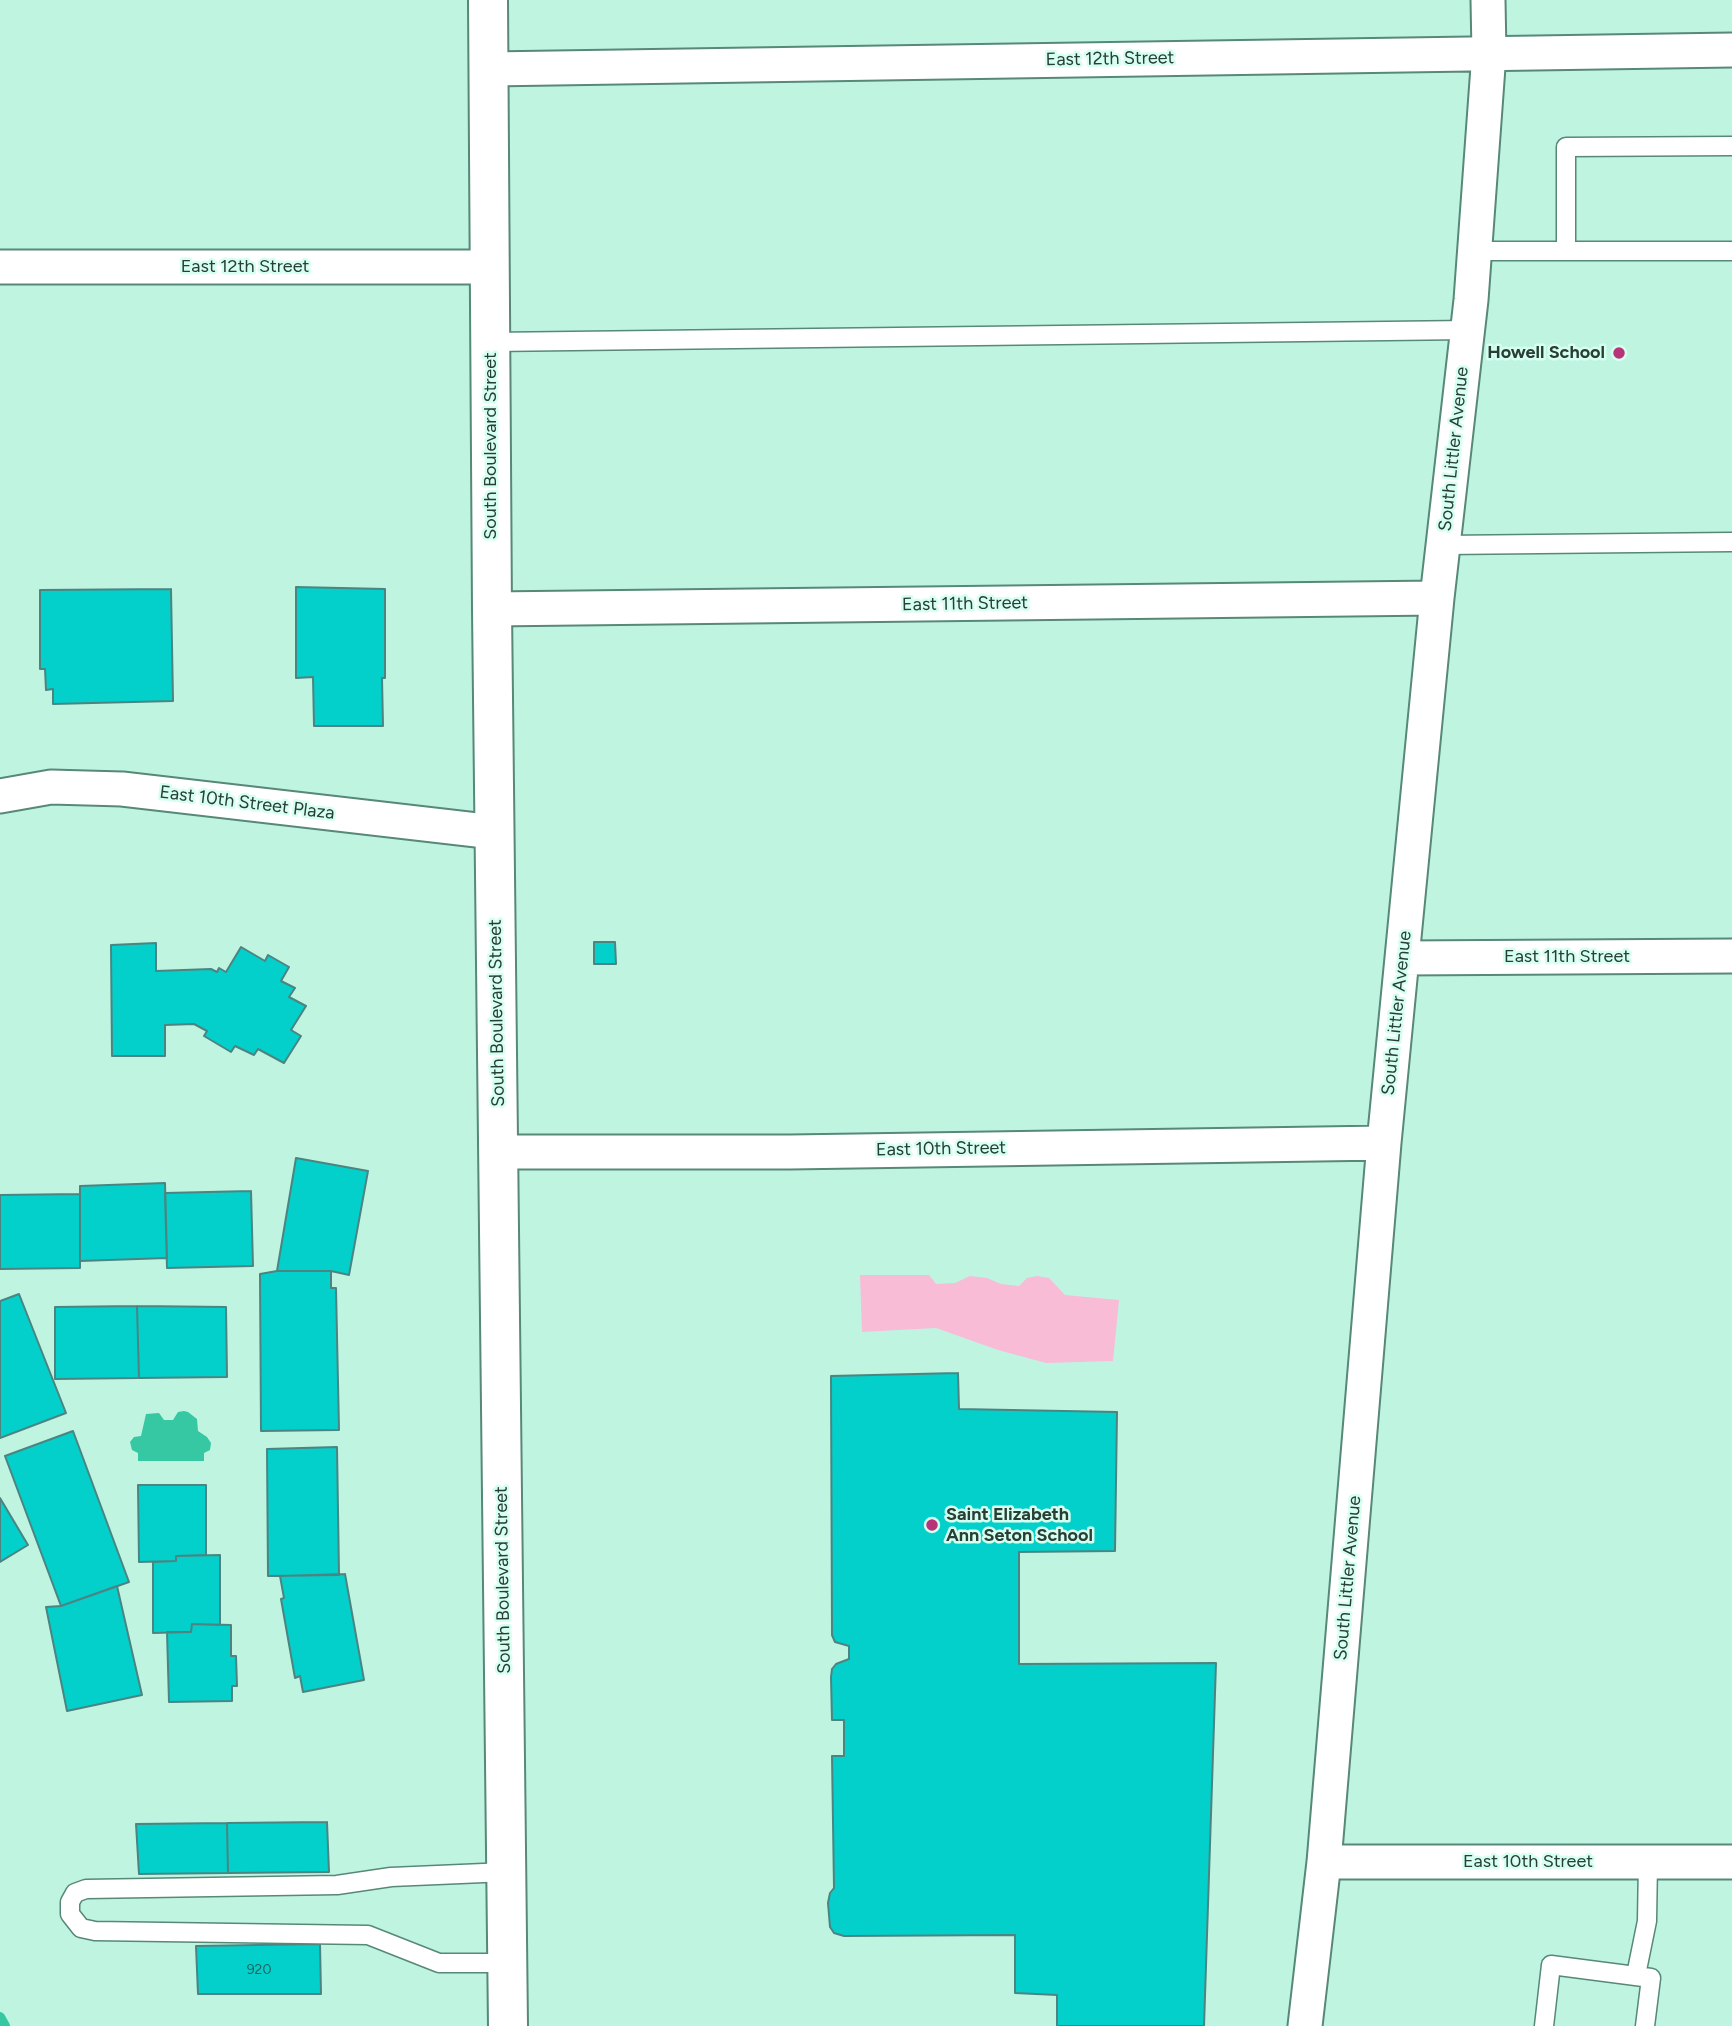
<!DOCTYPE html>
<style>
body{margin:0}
canvas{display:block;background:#bff4e1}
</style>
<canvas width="1732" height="2026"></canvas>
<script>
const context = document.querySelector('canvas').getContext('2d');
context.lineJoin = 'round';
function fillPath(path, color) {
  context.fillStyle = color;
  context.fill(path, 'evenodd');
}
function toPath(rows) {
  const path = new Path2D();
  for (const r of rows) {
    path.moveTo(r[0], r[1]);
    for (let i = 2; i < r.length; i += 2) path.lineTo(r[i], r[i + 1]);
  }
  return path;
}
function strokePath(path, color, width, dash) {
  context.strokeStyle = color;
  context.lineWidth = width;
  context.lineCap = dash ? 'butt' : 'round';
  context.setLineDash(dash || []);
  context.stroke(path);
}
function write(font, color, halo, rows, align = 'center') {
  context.font = font + ' Figtree,sans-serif';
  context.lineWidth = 5;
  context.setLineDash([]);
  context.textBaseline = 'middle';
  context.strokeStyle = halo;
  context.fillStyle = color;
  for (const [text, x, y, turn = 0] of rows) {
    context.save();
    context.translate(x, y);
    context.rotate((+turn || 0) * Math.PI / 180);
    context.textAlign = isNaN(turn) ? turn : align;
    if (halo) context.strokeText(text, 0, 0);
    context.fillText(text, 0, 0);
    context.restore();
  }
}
const green = toPath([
 [860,1275,929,1275,936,1284,955,1283,970,1276,987,1278,1001,1284,1019,1286,1027,1278,1037,1276,1049,1278,1065,1295,1119,1300,1113,1361,1046,1363,998,1350,936,1328,862,1332]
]);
const water = toPath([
 [184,1411,188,1412,197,1419,198,1431,207,1437,211,1443,210,1450,204,1453,204,1461,138,1461,138,1453,132,1450,130,1442,134,1437,141,1436,146,1414,159,1413,164,1420,173,1420,178,1412]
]);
const stream = toPath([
 [0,2017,5,2026]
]);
const building = toPath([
 [296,587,385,589,385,678,382,678,383,726,314,726,313,677,296,678,296,587],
 [171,589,173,701,53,704,53,689,46,690,45,669,40,669,40,590,171,589],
 [594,942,615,942,616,964,594,964,594,942],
 [156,943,156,971,211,969,217,972,219,968,226,972,241,947,265,961,268,955,289,967,281,981,295,988,289,997,306,1006,291,1030,301,1036,284,1063,258,1049,254,1055,235,1046,231,1052,204,1036,207,1031,194,1024,165,1025,165,1056,112,1056,111,945,156,943],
 [296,1158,368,1171,349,1275,331,1271,277,1271,296,1158],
 [165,1183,167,1258,80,1261,80,1186,165,1183],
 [251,1191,253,1266,167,1268,165,1193,251,1191],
 [80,1194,80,1268,0,1269,0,1195,80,1194],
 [277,1271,331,1271,331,1288,336,1288,339,1430,261,1431,260,1274,277,1271],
 [19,1294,66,1413,0,1438,0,1301,19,1294],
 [137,1306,139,1378,55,1379,55,1307,137,1306],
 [137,1306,226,1307,227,1377,139,1378,137,1306],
 [958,1373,959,1409,1117,1412,1115,1551,1019,1552,1019,1664,1216,1663,1204,2026,1057,2026,1057,1995,1015,1993,1015,1935,844,1936,834,1933,830,1927,828,1903,830,1893,834,1888,832,1756,844,1756,844,1720,832,1720,831,1677,832,1669,836,1664,849,1659,849,1646,835,1642,832,1635,831,1376,958,1373],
 [73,1431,129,1582,61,1606,5,1456,73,1431],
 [337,1447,339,1575,268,1576,267,1449,337,1447],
 [138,1485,206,1485,206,1555,176,1556,176,1561,139,1562,138,1485],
 [0,1498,28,1545,0,1562,0,1498],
 [220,1555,220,1625,192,1624,191,1632,153,1633,153,1562,176,1561,176,1556,220,1555],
 [345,1574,364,1680,303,1692,300,1676,295,1678,281,1599,284,1598,280,1576,345,1574],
 [117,1586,142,1695,67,1711,46,1607,61,1606,117,1586],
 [192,1624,231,1625,231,1656,236,1656,237,1686,232,1686,232,1701,169,1702,167,1632,191,1632,192,1624],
 [327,1822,329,1872,228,1873,227,1823,327,1822],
 [227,1823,228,1873,139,1874,136,1824,227,1823],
 [320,1944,321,1994,198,1994,196,1946,320,1944]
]);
const lane = toPath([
 [1475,251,1732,251],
 [1566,251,1566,147,1732,146],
 [491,342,1468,330],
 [1444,545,1732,542],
 [507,1872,391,1877,337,1885,86,1889,75,1893,70,1902,70,1914,81,1928,95,1931,368,1935,439,1963,508,1963],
 [1636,1975,1647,1921,1648,1862],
 [1544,2026,1551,1965,1651,1978,1645,2026]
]);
const street = toPath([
 [489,69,1732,50],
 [0,267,490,267],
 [492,609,1437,598],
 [0,796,51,787,122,789,494,832],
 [1403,958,1732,956],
 [499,1152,790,1152,1384,1143],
 [1324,1862,1732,1862],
 [1305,2026,1324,1862,1384,1143,1437,598,1471,300,1489,53,1488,0]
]);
const secondary = toPath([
 [488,0,492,609,508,2026]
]);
const markers = [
 [1619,353,7,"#b7347b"],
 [932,1525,7,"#b7347b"]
];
const numberNames = [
 ["920",259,1970]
];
const streetNames = [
 ["East 12th Street",1110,59,-1],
 ["East 12th Street",245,267],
 ["South Boulevard Street",491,446,-90],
 ["South Littler Avenue",1454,449,-84],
 ["East 11th Street",965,604,-1],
 ["East 10th Street Plaza",247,803,7],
 ["East 11th Street",1567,957],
 ["South Boulevard Street",497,1013,-91],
 ["South Littler Avenue",1397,1013,-84],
 ["East 10th Street",941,1149,-1],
 ["South Littler Avenue",1348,1578,-85],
 ["South Boulevard Street",503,1580,-91],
 ["East 10th Street",1528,1862]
];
const poiNames = [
 ["Howell School",1605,353],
 ["Saint Elizabeth",946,1515,"left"],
 ["Ann Seton School",946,1536,"left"]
];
fillPath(green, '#f8bcd6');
fillPath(water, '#35c8a2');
strokePath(stream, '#35c8a2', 10);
fillPath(building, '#03d0ca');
strokePath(building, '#4c8481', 2);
strokePath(lane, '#578878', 21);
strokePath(street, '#578878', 37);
strokePath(secondary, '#578878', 42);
strokePath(lane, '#fff', 18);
strokePath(street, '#fff', 33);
strokePath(secondary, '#fff', 38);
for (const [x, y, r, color] of markers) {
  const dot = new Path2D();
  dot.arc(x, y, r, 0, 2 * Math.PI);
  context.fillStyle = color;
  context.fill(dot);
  strokePath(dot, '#d5ffef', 2.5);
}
write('14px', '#20625c', null, numberNames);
write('18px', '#293e37', '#d5ffef', streetNames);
write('bold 18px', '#293e37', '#d5ffef', poiNames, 'right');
</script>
